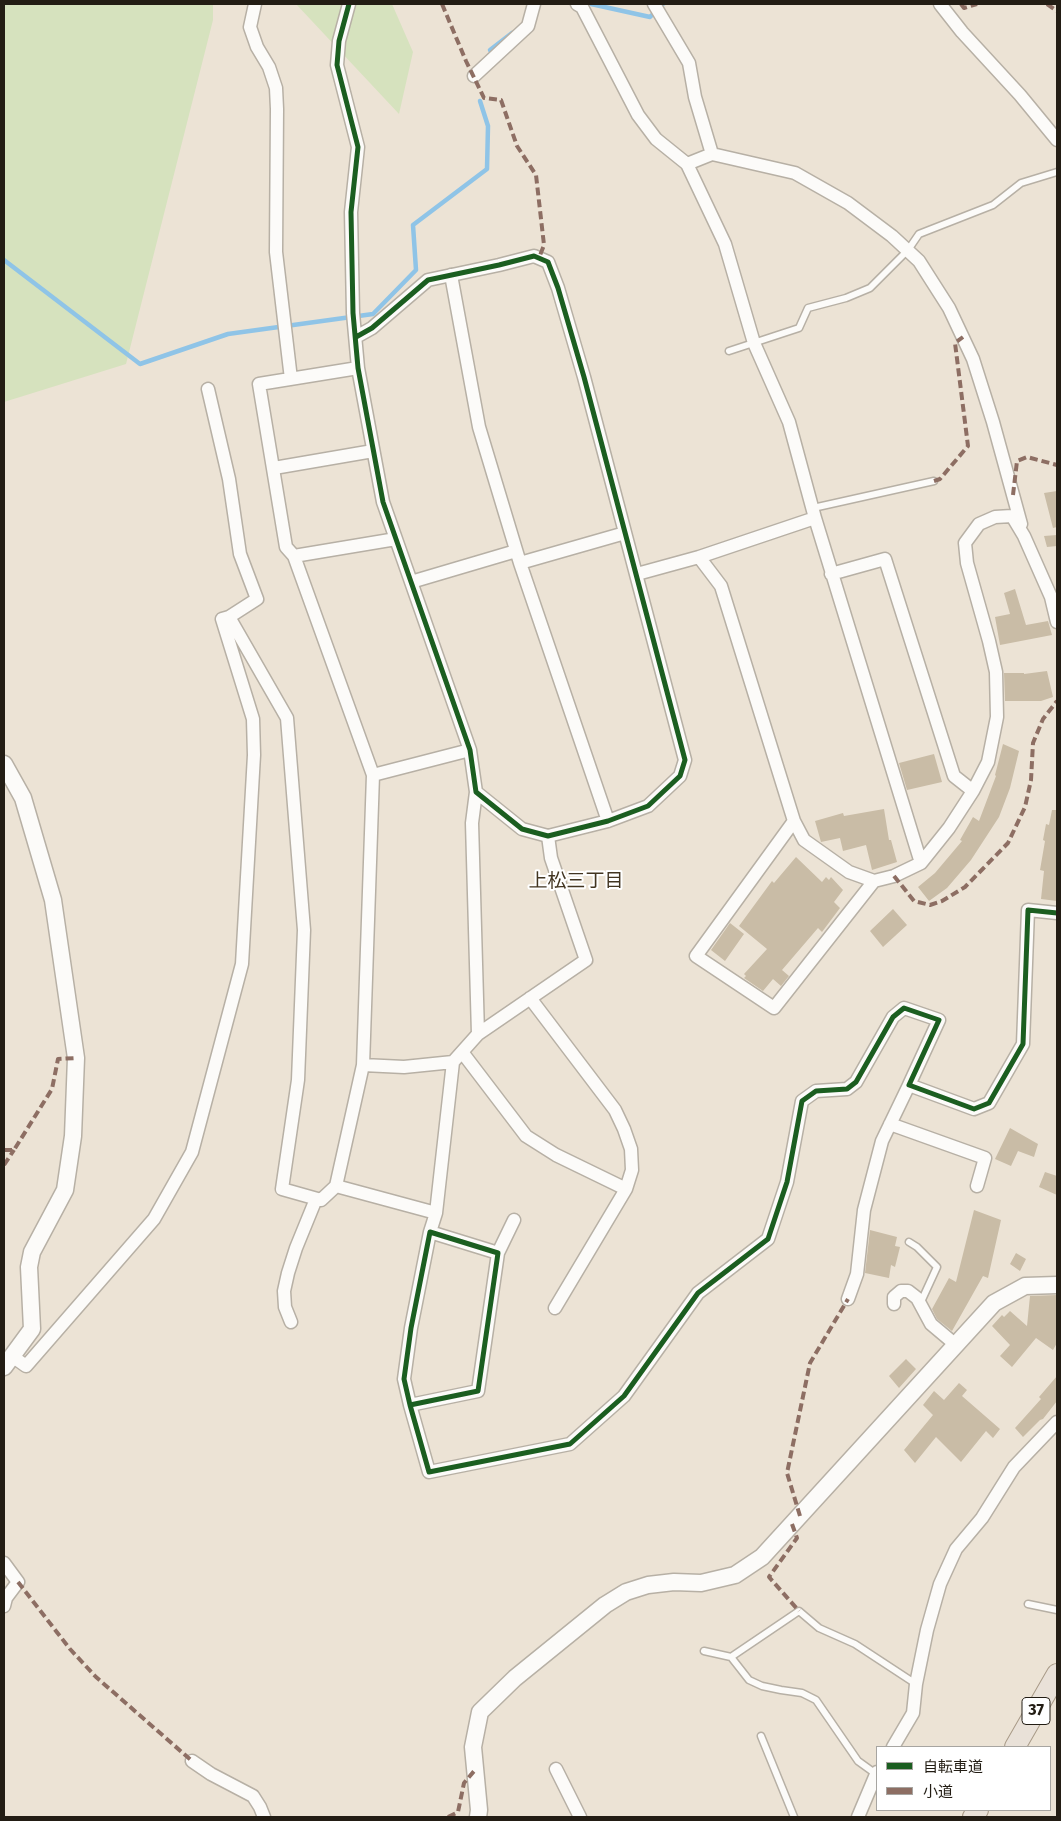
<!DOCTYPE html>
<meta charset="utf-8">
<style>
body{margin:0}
#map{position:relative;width:1061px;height:1821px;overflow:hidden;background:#ece3d5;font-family:"Fira Sans","Noto Sans JP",sans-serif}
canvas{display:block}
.frame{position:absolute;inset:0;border:5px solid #231d14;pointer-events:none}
.legend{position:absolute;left:876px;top:1746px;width:175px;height:65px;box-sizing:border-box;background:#fff;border:1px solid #a7a5a1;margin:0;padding:6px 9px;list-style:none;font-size:15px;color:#231d14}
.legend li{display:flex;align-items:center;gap:10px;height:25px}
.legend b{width:25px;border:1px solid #a7a5a1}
</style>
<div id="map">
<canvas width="1061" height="1821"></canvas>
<div class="frame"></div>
<ul class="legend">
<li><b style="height:6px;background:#1b5e20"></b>自転車道</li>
<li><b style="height:6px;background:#8d6e63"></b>小道</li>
</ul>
</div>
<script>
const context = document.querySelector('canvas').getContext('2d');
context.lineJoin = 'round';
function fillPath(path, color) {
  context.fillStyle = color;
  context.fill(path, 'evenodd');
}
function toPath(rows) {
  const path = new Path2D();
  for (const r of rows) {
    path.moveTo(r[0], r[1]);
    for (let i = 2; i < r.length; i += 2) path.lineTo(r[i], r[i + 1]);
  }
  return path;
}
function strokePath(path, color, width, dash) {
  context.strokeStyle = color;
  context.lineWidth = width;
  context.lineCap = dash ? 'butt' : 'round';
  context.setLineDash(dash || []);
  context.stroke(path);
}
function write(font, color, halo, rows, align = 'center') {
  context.font = font + ' "Fira Sans","Noto Sans JP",sans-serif';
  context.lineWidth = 4;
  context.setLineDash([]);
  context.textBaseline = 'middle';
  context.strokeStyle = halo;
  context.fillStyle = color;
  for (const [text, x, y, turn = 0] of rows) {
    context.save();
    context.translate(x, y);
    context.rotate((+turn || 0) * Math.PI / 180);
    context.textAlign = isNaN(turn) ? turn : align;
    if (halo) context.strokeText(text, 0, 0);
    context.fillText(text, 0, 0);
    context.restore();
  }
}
const green = toPath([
 [4,4,213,4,213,20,126,364,4,402],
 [296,4,392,4,413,52,399,114]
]);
const stream = toPath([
 [591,4,650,17,663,4],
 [490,50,512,33],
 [4,260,140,364,228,334,373,314,416,270,413,225,487,169,488,126,480,101]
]);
const building = toPath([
 [1057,491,1057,527,1053,528,1044,493],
 [1057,535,1057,546,1047,547,1044,536],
 [1015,589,1026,625,1048,621,1052,635,1000,645,995,617,1010,614,1004,593],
 [1047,671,1053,697,1041,701,1005,701,1004,673,1024,673,1024,674],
 [1003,744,1019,751,1010,788,999,817,971,860,947,888,929,901,918,887,935,873,962,841,960,840,973,817,979,821,996,776,995,775],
 [934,754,942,782,907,790,899,763],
 [884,809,889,840,891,840,897,862,872,870,866,845,843,851,840,838,821,842,815,821,843,813,844,816],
 [1052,810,1057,810,1057,901,1041,899,1044,871,1040,870,1045,841,1043,840,1046,824,1049,825],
 [796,857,822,882,826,877,829,880,831,877,843,890,834,902,840,908,822,932,818,928,782,970,789,976,781,986,773,979,763,991,744,978,746,976,744,974,767,949,739,926,772,881,774,883],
 [893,909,907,925,883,947,870,931],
 [730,923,744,934,725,961,711,950],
 [1010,1128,1038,1144,1034,1157,1018,1151,1011,1166,995,1159],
 [1045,1172,1057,1176,1057,1195,1039,1187],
 [974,1210,1001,1220,988,1278,983,1276,952,1331,937,1319,932,1309,949,1278,956,1282],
 [870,1230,897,1237,895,1246,900,1247,895,1267,891,1265,889,1278,865,1273],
 [1016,1253,1026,1259,1020,1271,1010,1264],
 [1057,1295,1057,1343,1053,1350,1036,1338,1012,1367,1000,1356,1010,1345,992,1326,1002,1315,1004,1317,1010,1311,1027,1326,1030,1296],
 [906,1359,916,1369,899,1388,889,1376],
 [1057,1376,1057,1401,1043,1419,1040,1420,1023,1437,1015,1428,1041,1399,1039,1397],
 [959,1383,967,1390,962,1396,1000,1429,993,1438,986,1431,961,1462,936,1437,915,1463,904,1450,933,1415,923,1405,934,1391,944,1400]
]);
const service = toPath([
 [729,351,799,328,808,308,846,298,870,288,908,250,919,234,993,205,1021,183,1057,172],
 [813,508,934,481],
 [909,1242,917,1247,937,1267,920,1304],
 [1028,1604,1057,1610],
 [704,1651,731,1657,799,1611,819,1628,855,1644,916,1684],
 [731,1657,749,1680,762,1686,781,1690,802,1693,816,1700,858,1761,876,1774],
 [761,1736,794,1817]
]);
const minor = toPath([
 [255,4,250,27,257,47,269,67,276,88,277,109,276,252,291,379],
 [349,4,339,41,337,65,358,147,351,212,353,313,358,368,383,502,470,750,476,792,522,829,548,836,608,821,648,806,680,776,685,760,584,377,558,288,548,262,534,256,499,265,428,280,372,328,356,337],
 [577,4,582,7,638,115,656,139,687,164,725,244,754,343,789,422,815,518,699,557,637,574],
 [654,4,689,63,695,97,712,154],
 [940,4,962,32,1020,95,1057,140],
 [474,76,528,26,534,4],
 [687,164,712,154,795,173,848,203,892,236,919,261,949,308,973,359,993,422,1021,524],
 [451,275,479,427,520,563,608,821],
 [358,368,259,384,286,547,294,556,373,775],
 [208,389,229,479,240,554,257,599,229,617,287,718,304,930,298,1080,282,1189,321,1200,336,1186,363,1065,404,1067,453,1062,478,1034,586,960,551,858,548,836],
 [274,468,373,451],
 [815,518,921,863],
 [294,556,396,539],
 [699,557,721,586,794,821,804,840,849,872,874,881,894,876,921,863,949,828,973,791,988,762,997,717,996,672,989,641,967,563,965,543,979,524,995,517,1012,516,1024,536,1051,597,1057,622],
 [520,563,625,533],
 [831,574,885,559,954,776,973,791],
 [411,582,516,551],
 [476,792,472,823,478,1034],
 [794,821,696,956,774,1008,874,881],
 [530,998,615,1110,624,1129,631,1149,632,1170,626,1189],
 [462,1052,526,1136,556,1155,626,1189,555,1308],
 [363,1065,373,775,470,750],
 [890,1124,985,1158,977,1186],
 [336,1186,436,1213],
 [430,1232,436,1213,453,1062],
 [498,1253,514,1220],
 [848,1299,857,1274,864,1210,882,1141,909,1085],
 [894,1304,894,1297,901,1291,908,1291,917,1298,931,1324,956,1345],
 [291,1322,285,1307,284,1291,288,1273,296,1248,316,1199],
 [12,1356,26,1366,154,1219,192,1152,242,964,254,755,253,719,222,619,229,617],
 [410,1405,478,1391,498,1253,430,1232,411,1328,404,1379,410,1405,429,1472,570,1444,624,1396,698,1293,768,1239,787,1182,802,1101,816,1091,847,1089,856,1082,893,1017,904,1008,939,1020,909,1085,974,1109,989,1103,1023,1044,1028,910,1057,913],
 [4,1563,18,1582,6,1598,4,1606],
 [893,1747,913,1713,916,1684,927,1630,940,1584,956,1549,982,1518,1014,1467,1057,1422],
 [192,1761,211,1774,253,1796,260,1807,264,1817],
 [556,1769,580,1817],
 [858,1817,877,1772]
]);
const tertiary = toPath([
 [4,764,23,798,53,900,76,1058,73,1136,65,1190,32,1252,29,1267,32,1329,4,1367],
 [478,1817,479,1810,473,1747,480,1712,515,1678,605,1605,626,1592,648,1585,674,1582,701,1583,735,1575,762,1557,994,1303,1025,1286,1057,1285]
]);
const primary = toPath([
 [1015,1747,1057,1674],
 [973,1817,978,1810]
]);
const quiet = toPath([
 [442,4,466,61,484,98,501,100,517,146,536,175,544,245,539,258],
 [961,4,964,8,977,4],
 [1047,4,1057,11],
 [934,481,940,479,968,446,955,343,963,337],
 [1013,495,1017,461,1027,457,1057,465],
 [894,876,914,901,930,905,942,901,965,887,1008,843,1025,807,1031,780,1033,743,1043,719,1057,701],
 [4,1150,14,1150,52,1089,58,1059,76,1058],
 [4,1165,14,1150],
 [800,1516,787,1473,810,1363,848,1299],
 [792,1524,797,1538,769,1577,799,1611],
 [18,1582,70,1649,96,1677,192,1761],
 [448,1817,458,1812,464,1783,475,1770]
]);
const cycleway = toPath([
 [349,4,339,41,337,65,358,147,351,212,353,313,358,368,383,502,470,750,476,792,522,829,548,836,608,821,648,806,680,776,685,760,584,377,558,288,548,262,534,256,499,265,428,280,372,328,356,337],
 [410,1405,478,1391,498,1253,430,1232,411,1328,404,1379,410,1405,429,1472,570,1444,624,1396,698,1293,768,1239,787,1182,802,1101,816,1091,847,1089,856,1082,893,1017,904,1008,939,1020,909,1085,974,1109,989,1103,1023,1044,1028,910,1057,913]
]);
const shields = [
 [1036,1711,28]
];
const shieldNames = [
 ["37",1036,1711]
];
const neighbourhoodNames = [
 ["上松三丁目",576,882]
];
fillPath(green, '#d6e2be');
strokePath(stream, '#8fc4e7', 4.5);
fillPath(building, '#c9bca6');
strokePath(service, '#b7b0a5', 9);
strokePath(minor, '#b7b0a5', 15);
strokePath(tertiary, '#b7b0a5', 19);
strokePath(primary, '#a89a87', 22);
strokePath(service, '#fcfbf9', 6);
strokePath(minor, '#fcfbf9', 12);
strokePath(tertiary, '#fcfbf9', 16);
strokePath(primary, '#e9e1d8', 20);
strokePath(quiet, '#8d6e63', 4, [8, 4]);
strokePath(cycleway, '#1b5e20', 5);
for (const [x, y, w] of shields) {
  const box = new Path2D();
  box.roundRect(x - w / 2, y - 13.5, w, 27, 4);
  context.fillStyle = '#fff';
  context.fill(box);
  strokePath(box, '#231d14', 1);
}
write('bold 16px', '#231d14', null, shieldNames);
write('19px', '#423521', '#fff', neighbourhoodNames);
</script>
